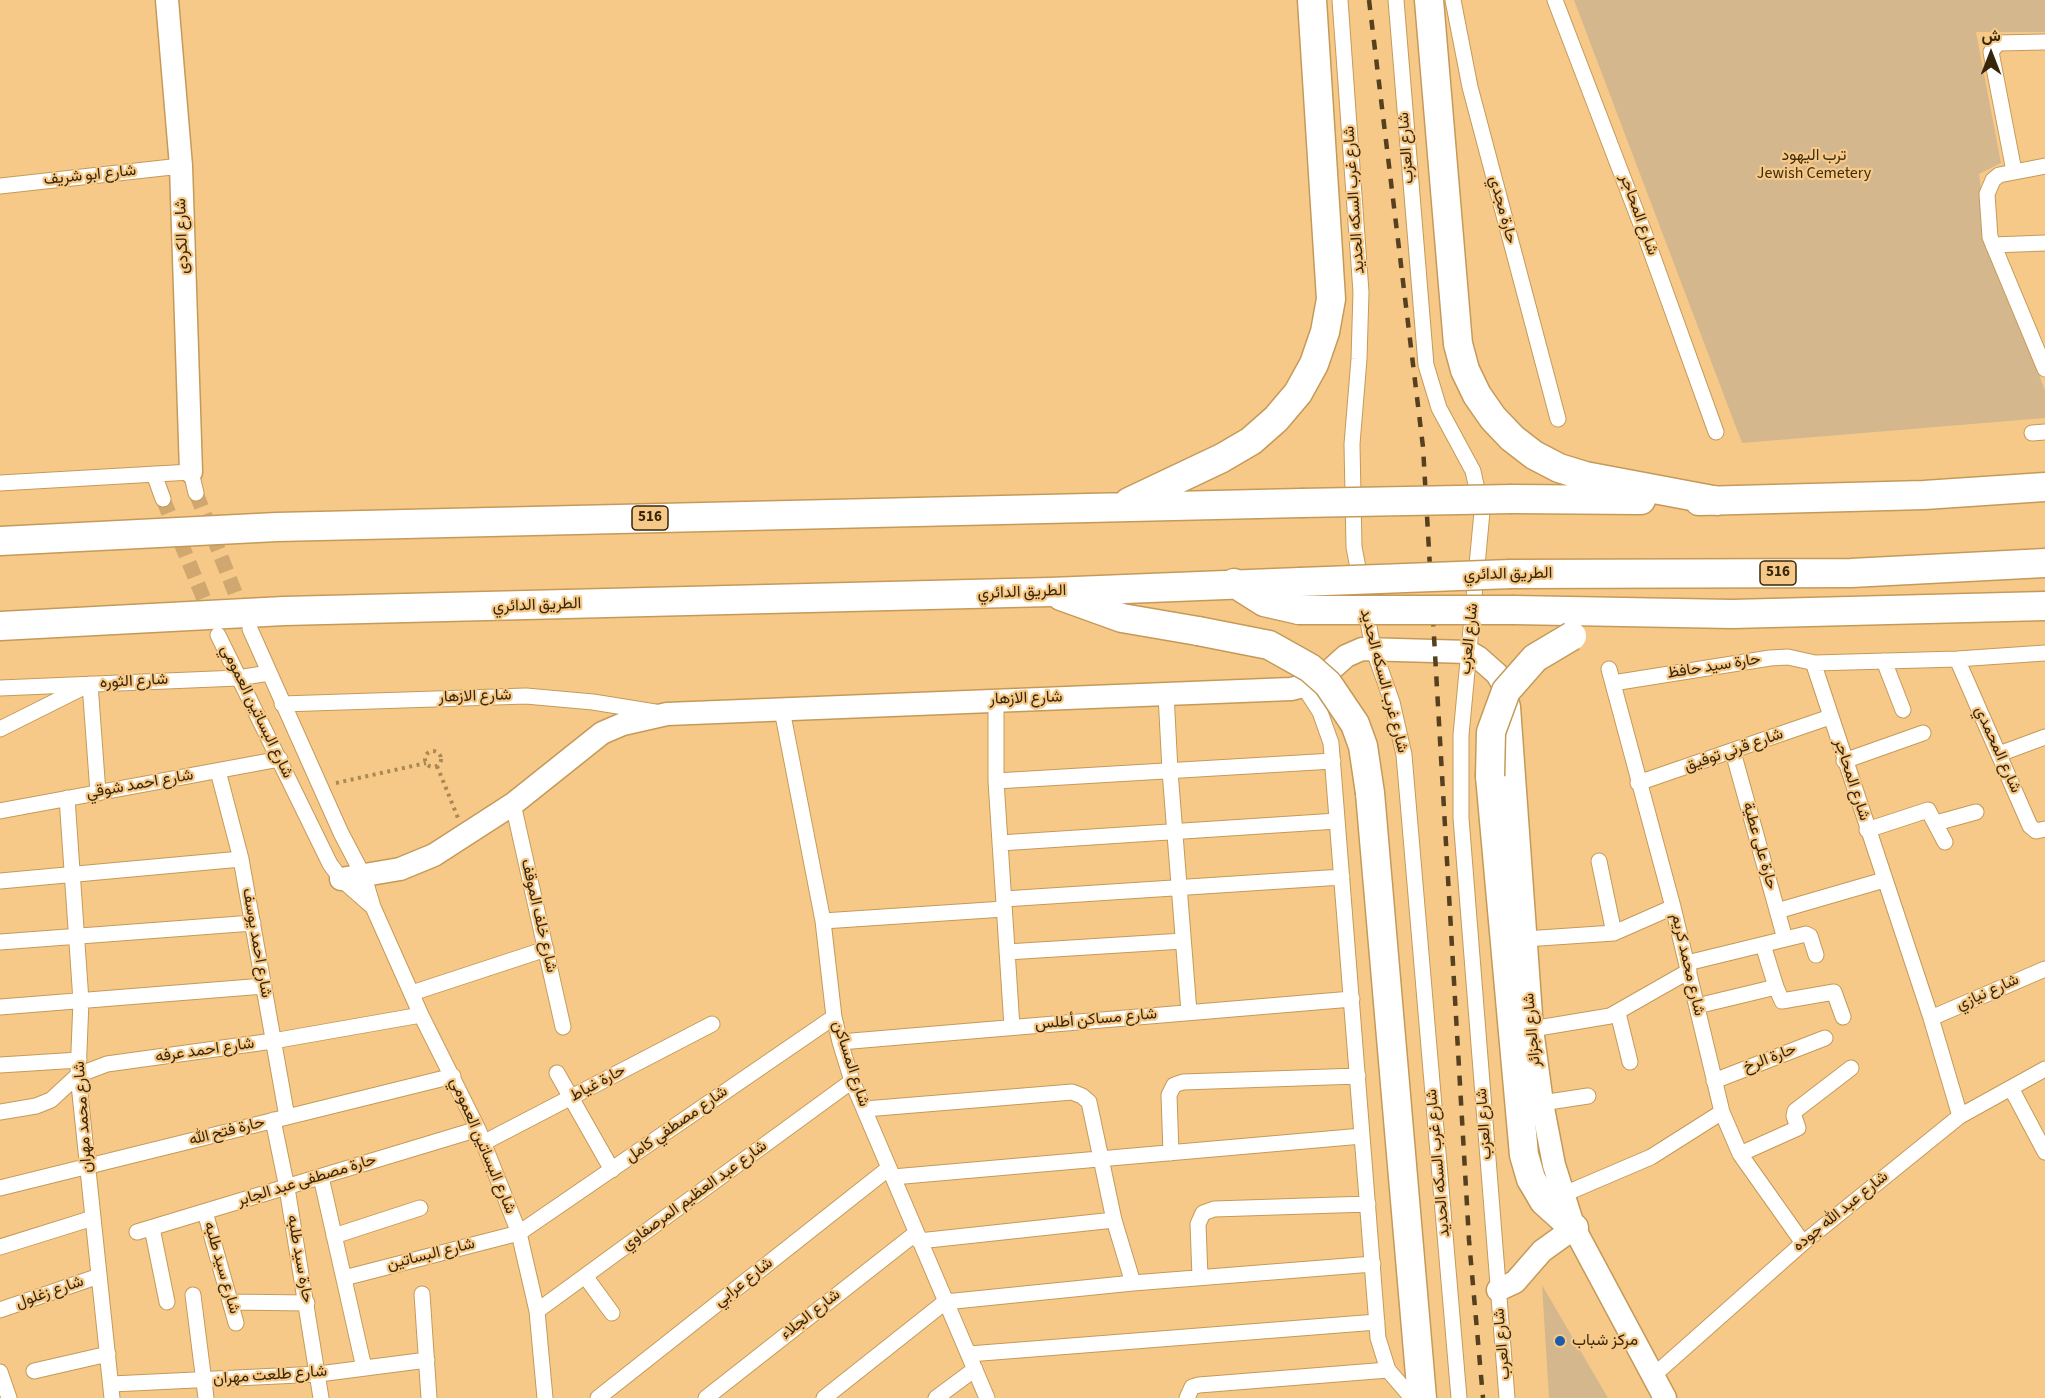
<!DOCTYPE html>
<meta charset="utf-8">
<style>
body{margin:0}
#map{position:relative;width:2045px;height:1398px;overflow:hidden;background:#f6c988;font-family:"Source Sans 3",Vazirmatn,sans-serif}
canvas{display:block}
.north{position:absolute;left:1961px;top:24px;width:60px;height:60px;-webkit-text-stroke:4px #f6c988;paint-order:stroke;rotate:0deg;font-size:16px;font-weight:700;line-height:24px;text-align:center;color:#38260b}
.north::after{content:'';display:block;margin:auto;width:21px;height:27px;background:#38260b;clip-path:polygon(50% 0,100% 100%,50% 72%,0 100%)}
</style>
<div id="map">
<canvas width="2045" height="1398"></canvas>
<div class="north">ش</div>
</div>
<script>
const context = document.querySelector('canvas').getContext('2d');
context.lineJoin = 'round';
function fillPath(path, color) {
  context.fillStyle = color;
  context.fill(path, 'evenodd');
}
function toPath(rows) {
  const path = new Path2D();
  for (const r of rows) {
    if (r.length === 3) {
      path.moveTo(r[0] + r[2], r[1]);
      path.arc(r[0], r[1], r[2], 0, 2 * Math.PI);
      continue;
    }
    path.moveTo(r[0], r[1]);
    for (let i = 2; i < r.length; i += 2) path.lineTo(r[i], r[i + 1]);
  }
  return path;
}
function strokePath(path, color, width, dash) {
  context.strokeStyle = color;
  context.lineWidth = width;
  context.lineCap = dash ? 'butt' : 'round';
  context.setLineDash(dash || []);
  context.stroke(path);
}
function write(font, color, halo, rows, align = 'center') {
  context.font = font + ' "Source Sans 3",Vazirmatn,sans-serif';
  context.lineWidth = 4.5;
  context.setLineDash([]);
  context.textBaseline = 'middle';
  context.strokeStyle = halo;
  context.fillStyle = color;
  for (const [text, x, y, turn = 0] of rows) {
    context.save();
    context.translate(x, y);
    context.rotate((+turn || 0) * Math.PI / 180);
    context.textAlign = isNaN(turn) ? turn : align;
    if (halo) context.strokeText(text, 0, 0);
    context.fillText(text, 0, 0);
    context.restore();
  }
}
const green = toPath([
 [1574,0,2045,0,2045,32,1976,32,2001,163,1979,174,1988,245,2045,390,2045,418,1742,443],
 [1542,1285,1608,1398,1549,1398]
]);
const streetTunnel = toPath([
 [196,493,245,618],
 [163,499,212,619]
]);
const path = toPath([
 [433,759,8],
 [437,766,458,818],
 [336,783,426,763]
]);
const street = toPath([
 [1340,0,1361,292,1359,359,1352,444,1354,547,1373,648,1392,702,1404,755,1459,1398],
 [1396,0,1426,365,1439,408,1473,471,1482,512,1461,735,1461,818,1507,1398],
 [1453,0,1470,87,1558,419],
 [1555,0,1645,235,1716,432],
 [2045,166,1999,175,1993,180,1987,194,1990,237,2045,369],
 [2014,171,1991,52,1998,43,2045,42],
 [0,186,181,166],
 [1993,245,2045,243],
 [2032,433,2045,432],
 [154,474,163,499],
 [0,483,191,472,196,493],
 [250,629,341,833,364,877,373,907,421,1015,478,1129,519,1233,537,1311,545,1398],
 [218,635,330,864,341,879,373,907],
 [1957,659,2030,826,2036,831,2045,829],
 [1884,661,1903,710],
 [1609,669,1673,907,1722,1112,1740,1154,1803,1243],
 [1613,683,1770,658,1788,657,1815,663],
 [1304,687,1320,712,1331,743,1378,1338,1388,1370,1412,1398],
 [0,688,238,678,269,673],
 [1166,694,1170,771,1189,1012],
 [996,701,996,781,1012,1027],
 [282,704,526,696,593,702,655,712],
 [782,710,823,921,834,1017,840,1042,852,1081,987,1398],
 [0,729,90,684,98,793],
 [1733,752,1785,939],
 [1999,754,2045,737],
 [1844,761,1923,733],
 [218,771,241,859,287,1117],
 [996,781,1333,761],
 [1638,783,1830,717],
 [67,798,81,1001,78,1075,112,1398],
 [513,804,563,1027],
 [0,811,280,759],
 [1936,823,1976,812],
 [1867,830,1928,810,1945,842],
 [1000,843,1337,821],
 [1599,861,1614,933],
 [0,881,241,859],
 [1004,899,1342,877],
 [1777,911,1884,880],
 [823,921,1004,909],
 [1525,939,1614,933,1673,907],
 [0,942,253,923],
 [1763,945,1776,987],
 [1007,952,1183,941],
 [1687,963,1806,934,1810,936,1816,955],
 [412,993,546,949],
 [1697,1006,1776,987,1782,1001,1834,992,1843,1017],
 [0,1007,264,986],
 [1618,1013,1630,1062],
 [1931,1018,2045,969],
 [1532,1029,1610,1016,1689,971],
 [840,1042,1352,999],
 [0,1065,79,1060],
 [557,1073,612,1170],
 [1714,1081,1825,1038],
 [2011,1088,2045,1152],
 [1542,1103,1588,1096],
 [865,1109,1072,1092,1082,1096,1089,1102,1114,1220,1133,1283],
 [0,1112,36,1106,51,1100,78,1075,107,1064,273,1041,421,1015],
 [1960,1116,1931,1018,1814,665,1815,663,1957,659,2045,653],
 [273,1120,287,1188,321,1398],
 [483,1143,712,1024],
 [1171,1153,1169,1095,1174,1085,1183,1082,1358,1076],
 [1740,1154,1798,1128,1794,1116,1795,1111,1851,1068],
 [321,1177,364,1368],
 [893,1177,1362,1136],
 [0,1188,453,1076],
 [1562,1195,1651,1157,1722,1112],
 [205,1212,236,1323],
 [152,1228,167,1302],
 [137,1232,478,1129],
 [334,1236,420,1208],
 [919,1241,1114,1220],
 [0,1247,93,1218],
 [585,1276,612,1313],
 [1200,1277,1198,1224,1203,1213,1214,1209,1368,1204],
 [344,1278,519,1233,834,1017],
 [422,1294,429,1398],
 [193,1295,206,1398],
 [230,1302,307,1303],
 [0,1310,99,1276],
 [537,1311,852,1081],
 [969,1354,1377,1322],
 [34,1371,108,1354],
 [0,1372,9,1398],
 [1653,1376,1803,1243,1960,1116,2045,1069],
 [112,1384,319,1374,427,1360],
 [598,1398,889,1168],
 [706,1398,916,1233],
 [824,1398,945,1302,1133,1283,1373,1264],
 [936,1398,975,1369],
 [1187,1398,1192,1387,1199,1385,1388,1370]
]);
const secondary = toPath([
 [167,0,181,166,191,472],
 [341,879,400,869,434,855,513,804,602,733,623,724,667,714,1291,689,1316,683,1346,656,1362,649,1469,652,1479,658,1497,674,1503,684,1509,707,1532,1029,1542,1103,1554,1165,1574,1228,1665,1398],
 [1498,1290,1515,1282,1542,1251,1574,1228]
]);
const highway = toPath([
 [1429,0,1458,344,1465,370,1477,395,1493,418,1512,438,1534,455,1559,468,1585,476,1718,501],
 [1512,499,1641,500],
 [1699,501,1924,495,2045,487],
 [1129,502,1222,458,1251,441,1276,419,1298,393,1314,364,1325,332,1331,299,1312,0],
 [0,541,277,527,1301,503],
 [1511,574,1851,573,2045,563],
 [1234,583,1264,602,1299,610],
 [1061,596,1122,618,1198,631],
 [1514,610,1732,614,2045,606],
 [0,626,284,611,1050,592,1300,582],
 [1490,776,1524,1155,1531,1179,1544,1201,1574,1228],
 [1370,793,1422,1398]
]);
const rail = toPath([
 [1369,0,1423,447,1469,1240,1483,1398]
]);
const highwayBridge = toPath([
 [1301,503,1512,499],
 [1300,582,1511,574],
 [1299,610,1514,610],
 [1198,631,1269,645,1310,668,1328,684,1355,724,1363,746,1370,793],
 [1490,776,1491,732,1506,691,1535,658,1572,636]
]);
const markers = [
 [1560,1341,6,"#1b5cad"]
];
const shields = [
 [650,518,36],
 [1778,573,36]
];
const shieldNames = [
 ["516",650,518],
 ["516",1778,573]
];
const streetNames = [
 ["شارع العزب",1407,148,-94],
 ["شارع ابو شريف",90,176,-6],
 ["شارع غرب السكه الحديد",1355,200,-94],
 ["حارة مجدي",1502,210,75],
 ["شارع المحاجر",1638,215,70],
 ["شارع الكردى",183,236,-92],
 ["الطريق الدائري",1508,575,-1],
 ["الطريق الدائري",1022,593,-2],
 ["الطريق الدائري",537,606,-2],
 ["شارع العزب",1470,639,-84],
 ["حارة سيد حافظ",1714,667,-9],
 ["شارع غرب السكه الحديد",1383,681,75],
 ["شارع الثوره",134,682,-3],
 ["شارع الازهار",475,697,-2],
 ["شارع الازهار",1026,699,-2],
 ["شارع البساتين العمومي",256,712,64],
 ["شارع المحمدي",1997,750,66],
 ["شارع قرنى توفيق",1734,751,-19],
 ["شارع المحاجر",1851,780,72],
 ["شارع احمد شوقي",140,785,-10],
 ["حارة على عطية",1759,846,74],
 ["شارع خلف الموقف",538,916,77],
 ["شارع احمد يوسف",256,943,80],
 ["شارع محمد كريم",1687,965,77],
 ["شارع نيازي",1988,993,-24],
 ["شارع مساكن أطلس",1096,1020,-5],
 ["شارع الجزائر",1533,1030,-95],
 ["شارع احمد عرفه",205,1051,-8],
 ["حارة الرخ",1770,1059,-21],
 ["شارع المساكن",850,1064,72],
 ["حارة غياط",598,1084,-28],
 ["شارع محمد مهران",84,1117,-94],
 ["شارع العزب",1485,1124,-94],
 ["شارع مصطفي كامل",677,1125,-35],
 ["حارة فتح الله",227,1132,-14],
 ["شارع البساتين العمومي",482,1146,67],
 ["شارع غرب السكه الحديد",1439,1163,-95],
 ["حارة مصطفى عبد الجابر",307,1181,-17],
 ["شارع عبد العظيم المرصفاوي",695,1196,-36],
 ["شارع عبد الله جوده",1841,1212,-39],
 ["شارع البساتين",431,1255,-14],
 ["حارة سيد طلبه",299,1259,80],
 ["شارع سيد طلبه",221,1268,74],
 ["شارع عرابي",744,1283,-38],
 ["شارع زغلول",50,1293,-19],
 ["شارع الجلاء",811,1315,-38],
 ["شارع العرب",1503,1344,-95],
 ["شارع طلعت مهران",270,1376,-4]
];
const parkNames = [
 ["ترب اليهود",1814,156],
 ["Jewish Cemetery",1814,174]
];
const poiNames = [
 ["مركز شباب",1572,1341]
];
fillPath(green, '#d5b78e');
strokePath(streetTunnel, '#d0a86f', 15, [15, 8]);
strokePath(street, '#c59a59', 17);
strokePath(secondary, '#c59a59', 25);
strokePath(highway, '#c59a59', 31);
strokePath(path, '#aa8856', 4, [3, 4.5]);
strokePath(street, '#fff', 15);
strokePath(secondary, '#fff', 22);
strokePath(highway, '#fff', 28);
strokePath(rail, '#56401f', 4.5, [10, 10]);
strokePath(highwayBridge, '#c59a59', 31, []);
strokePath(highwayBridge, '#fff', 28);
for (const [x, y, r, color] of markers) {
  const dot = new Path2D();
  dot.arc(x, y, r, 0, 2 * Math.PI);
  context.fillStyle = color;
  context.fill(dot);
  strokePath(dot, '#f6c988', 2);
}
for (const [x, y, w] of shields) {
  const box = new Path2D();
  box.roundRect(x - w / 2, y - 12, w, 24, 4.5);
  context.fillStyle = '#f6c988';
  context.fill(box);
  strokePath(box, '#38260b', 1.5);
}
write('bold 15px', '#38260b', null, shieldNames);
write('16px', '#38260b', '#f6c988', streetNames);
write('16px', '#3e2b0b', '#f6c988', parkNames);
write('16px', '#38260b', '#f6c988', poiNames, 'left');
</script>
